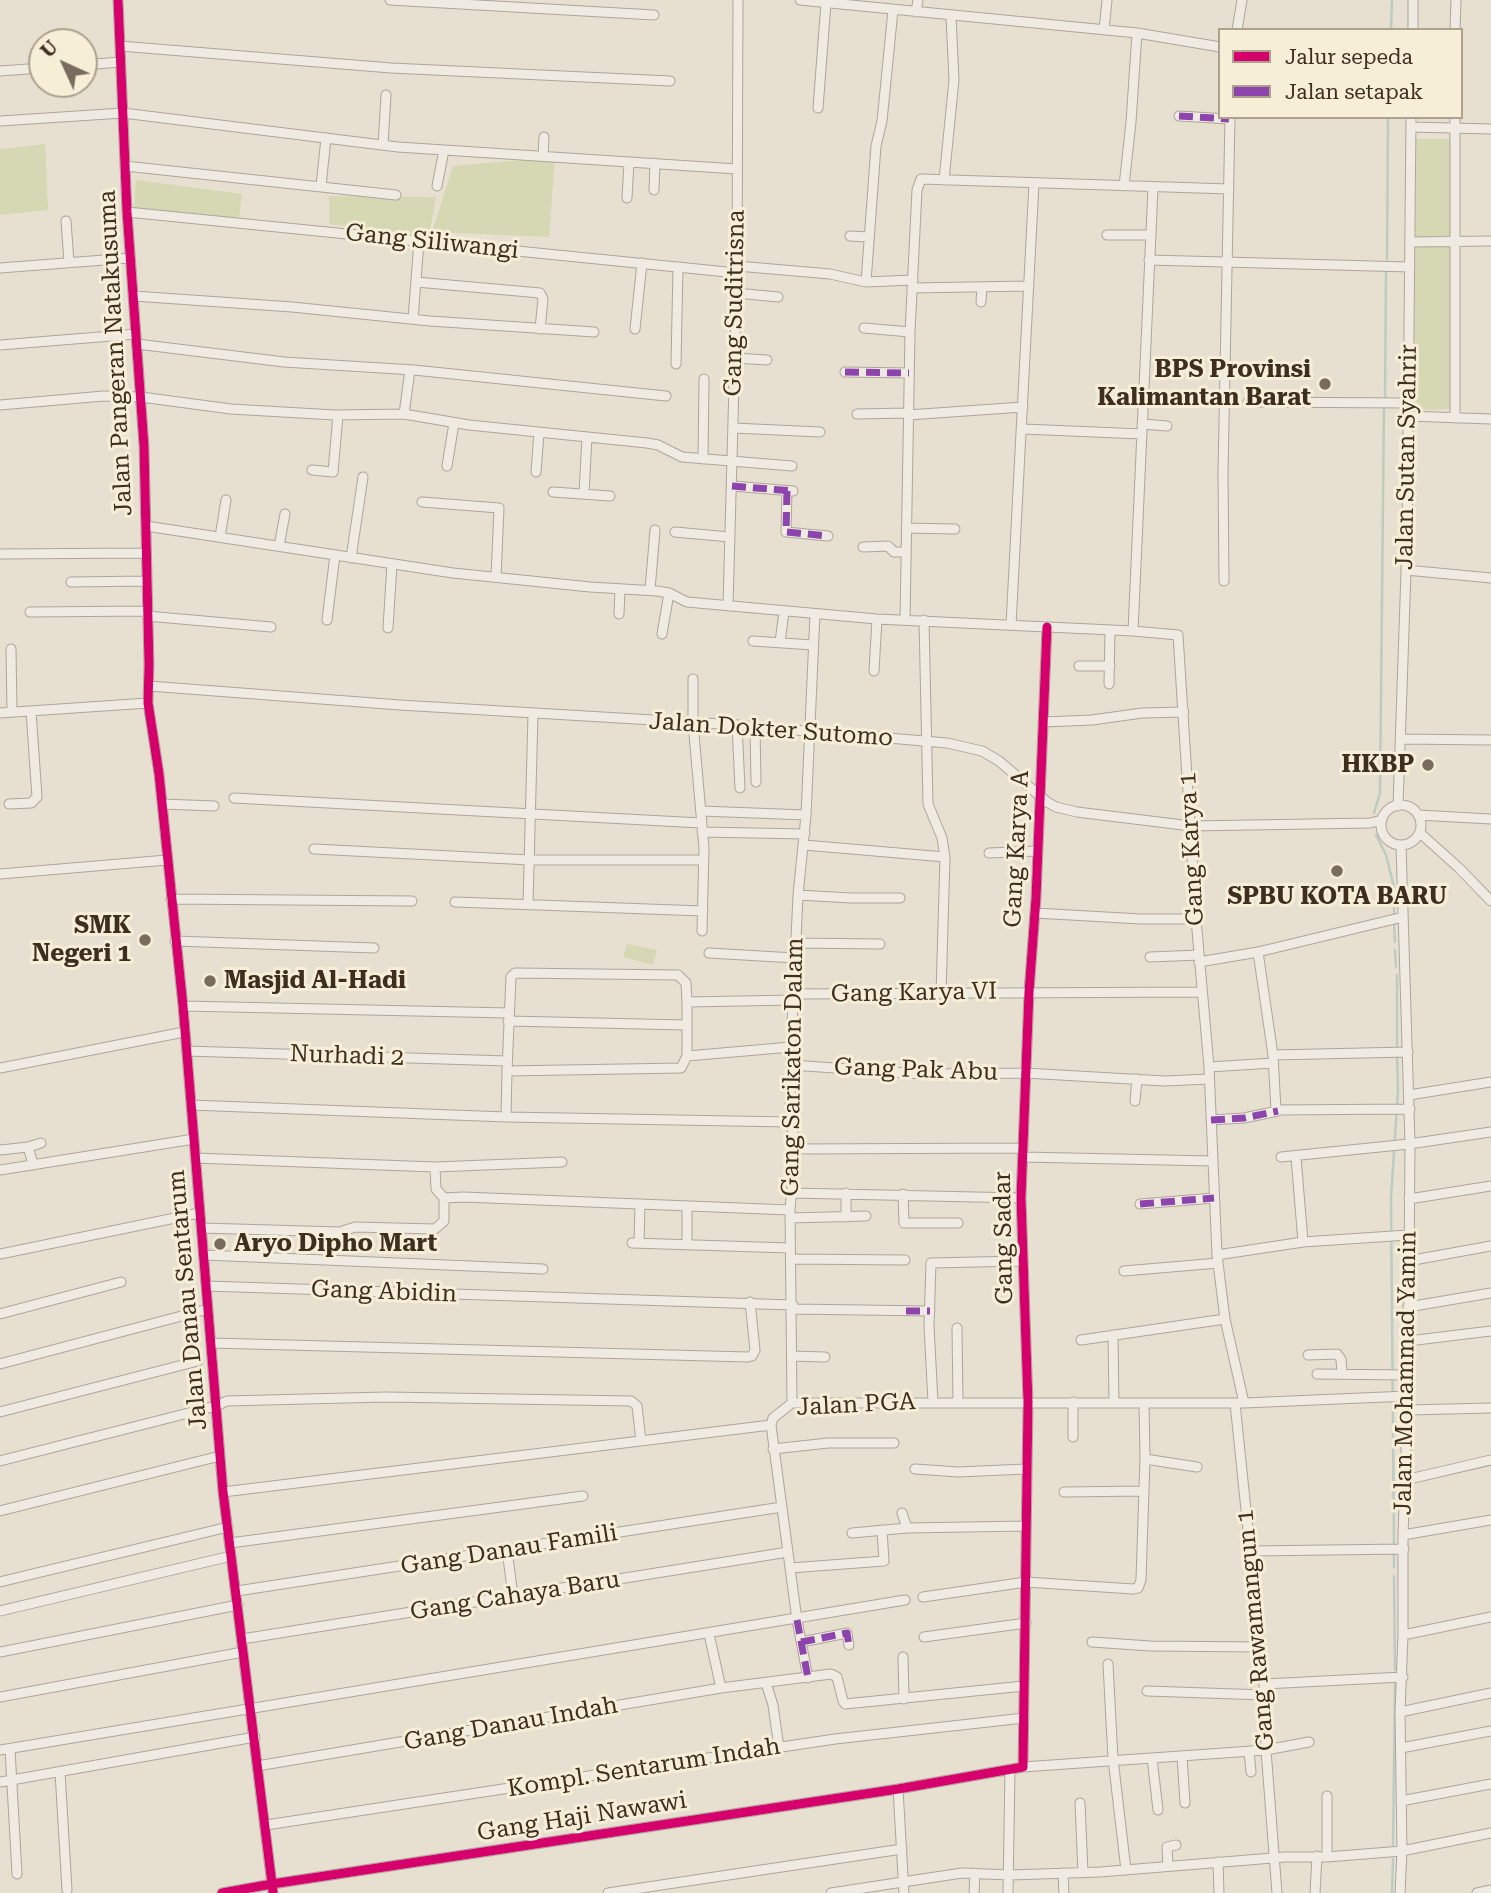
<!DOCTYPE html>
<style>
body{margin:0}
#map{position:relative;width:1491px;height:1893px;overflow:hidden;background:#e7e0d1;font-family:"Roboto Serif",serif}
canvas{display:block}
.legend{position:absolute;left:1218px;top:28px;width:245px;height:91px;box-sizing:border-box;background:#f7eed8;border:2px solid #ada18e;margin:0;padding:9px 12px;list-style:none;font-size:21px;color:#3d2e20}
.legend li{display:flex;align-items:center;gap:14px;height:35px}
.legend b{width:35px;border:2px solid #ada18e}
.north{position:absolute;left:28px;top:28px;width:70px;height:70px;box-sizing:border-box;background:#f7eed8;border:2px solid #ada18e;border-radius:50%;rotate:315deg;font-size:19px;font-weight:700;line-height:28px;text-align:center;color:#3d2e20}
.north::after{content:'';display:block;margin:auto;width:24px;height:32px;background:#786c5e;clip-path:polygon(50% 0,100% 100%,50% 72%,0 100%)}
</style>
<div id="map">
<canvas width="1491" height="1893"></canvas>
<ul class="legend">
<li><b style="height:9px;background:#d6006c"></b>Jalur sepeda</li>
<li><b style="height:9px;background:#8e44ad"></b>Jalan setapak</li>
</ul>
<div class="north">U</div>
</div>
<script>
const context = document.querySelector('canvas').getContext('2d');
context.lineJoin = 'round';
function fillPath(path, color) {
  context.fillStyle = color;
  context.fill(path, 'evenodd');
}
function toPath(rows) {
  const path = new Path2D();
  for (const r of rows) {
    if (r.length === 3) {
      path.moveTo(r[0] + r[2], r[1]);
      path.arc(r[0], r[1], r[2], 0, 2 * Math.PI);
      continue;
    }
    path.moveTo(r[0], r[1]);
    for (let i = 2; i < r.length; i += 2) path.lineTo(r[i], r[i + 1]);
  }
  return path;
}
function strokePath(path, color, width, dash) {
  context.strokeStyle = color;
  context.lineWidth = width;
  context.lineCap = dash ? 'butt' : 'round';
  context.setLineDash(dash || []);
  context.stroke(path);
}
function write(font, color, halo, rows, align = 'center') {
  context.font = font + ' "Roboto Serif",serif';
  context.lineWidth = 6;
  context.setLineDash([]);
  context.textBaseline = 'middle';
  context.strokeStyle = halo;
  context.fillStyle = color;
  for (const [text, x, y, turn = 0] of rows) {
    context.save();
    context.translate(x, y);
    context.rotate((+turn || 0) * Math.PI / 180);
    context.textAlign = isNaN(turn) ? turn : align;
    if (halo) context.strokeText(text, 0, 0);
    context.fillText(text, 0, 0);
    context.restore();
  }
}
const green = toPath([
 [1416,139,1454,139,1453,409,1414,410],
 [45,144,48,210,0,215,0,149],
 [555,157,549,237,432,232,453,166],
 [136,180,242,194,239,218,134,213],
 [329,196,436,197,429,236,329,224],
 [627,944,657,950,653,965,623,957]
]);
const stream = toPath([
 [1391,30,1392,0],
 [1387,259,1388,117],
 [1385,399,1386,273],
 [1374,813,1380,793,1384,406],
 [1376,835,1386,855,1394,887,1394,916],
 [1394,923,1395,942],
 [1395,950,1396,967],
 [1397,975,1397,1049],
 [1394,1546,1391,1198,1398,1091,1397,1055],
 [1394,1567,1394,1552],
 [1394,1576,1395,1670],
 [1393,1845,1395,1684],
 [1392,1893,1393,1859]
]);
const minor = toPath([
 [118,0,127,212,144,446,149,665,148,703,159,774,183,1006,223,1492,273,1893],
 [390,0,654,15],
 [800,0,1137,33,1220,47],
 [916,12,918,0],
 [1104,30,1107,0],
 [1237,30,1242,0],
 [1413,30,1413,0],
 [1455,30,1456,0],
 [120,46,391,68,670,81],
 [84,65,120,62],
 [0,71,42,68],
 [818,108,826,3],
 [1179,116,1229,119],
 [1455,117,1455,418],
 [0,121,123,113,398,147,737,169],
 [1411,127,1491,129],
 [383,145,386,95],
 [543,156,544,137],
 [125,166,396,195],
 [944,180,954,80,951,16],
 [321,186,326,138],
 [437,186,444,150],
 [1124,186,1131,122,1137,33],
 [654,190,655,163],
 [627,198,629,162],
 [127,212,737,273],
 [66,221,69,262],
 [1107,235,1151,235],
 [850,236,869,237],
 [1410,242,1491,241],
 [1149,260,1410,267],
 [737,266,830,274,866,282,913,280],
 [0,268,130,258],
 [416,282,540,293,543,299,540,329],
 [866,282,876,146,882,121,893,10],
 [912,288,1029,286],
 [736,293,778,297],
 [134,296,292,307,430,321,594,332],
 [981,302,982,287],
 [413,319,419,241],
 [864,328,910,332],
 [635,329,642,263],
 [137,344,284,362,414,370,666,396],
 [0,345,136,334],
 [735,358,767,360],
 [676,364,678,267],
 [845,372,909,373],
 [1248,402,1408,403],
 [0,405,104,396,141,397,231,409,335,415,404,414,469,425,647,443,658,445,682,457,792,466],
 [404,414,410,370],
 [857,414,908,413],
 [908,415,1023,407],
 [1408,416,1491,419],
 [1142,424,1167,426],
 [733,428,820,432],
 [1023,429,1142,434],
 [703,459,704,379],
 [447,466,454,423],
 [312,470,333,472,338,415],
 [536,472,539,433],
 [732,486,793,491],
 [787,491,786,532,828,536],
 [553,492,610,496],
 [584,493,587,437],
 [422,502,499,508,496,577],
 [146,526,453,573,590,587,657,591,669,593,687,602,877,619,1133,631,1178,635,1196,919,1209,1067,1217,1255,1225,1319,1244,1403],
 [906,528,955,529],
 [675,532,730,537],
 [220,537,226,500],
 [279,546,285,514],
 [863,547,888,546,894,552,905,552],
 [0,554,146,553],
 [351,558,363,477],
 [1406,570,1491,578],
 [1224,581,1223,472,1230,117],
 [71,582,146,581],
 [650,590,655,530],
 [728,606,737,273,738,0],
 [30,612,147,611],
 [619,614,620,589],
 [147,616,271,627],
 [327,620,335,555],
 [905,620,910,332,917,190,921,179,1229,189],
 [924,620,928,804,942,838,945,857,941,994],
 [1011,625,1034,183],
 [388,628,392,564],
 [1133,631,1153,188],
 [662,634,669,593],
 [753,641,813,645],
 [780,642,784,612],
 [11,649,12,712],
 [1079,666,1110,666],
 [874,671,877,619],
 [693,679,693,723,704,848,702,931],
 [1109,684,1110,630],
 [149,686,400,705,737,725,947,743,982,751,999,761,1047,802,1056,807,1077,812,1191,826,1370,823,1382,820],
 [0,713,148,703],
 [1043,722,1092,720,1142,713,1184,712],
 [737,725,740,788],
 [755,726,756,782],
 [1401,739,1491,740],
 [234,798,701,823],
 [9,804,31,803,37,797,31,711],
 [162,804,214,806],
 [1401,825,20],
 [1398,806,1407,542,1411,117],
 [701,811,806,815],
 [1418,815,1491,819],
 [702,832,805,834],
 [1420,833,1459,868,1491,901],
 [804,845,945,857],
 [314,849,530,860,704,860],
 [989,853,1037,851],
 [0,874,167,860],
 [798,895,851,898,900,898],
 [171,899,412,901],
 [455,902,703,911],
 [528,905,533,714],
 [1035,913,1141,919,1196,919],
 [175,941,374,948],
 [795,943,880,944],
 [1258,952,1273,1055,1276,1110,1410,1109],
 [709,953,795,958],
 [1150,957,1199,955],
 [1199,962,1258,952,1403,917],
 [794,994,1202,992],
 [183,1006,509,1013],
 [508,1021,686,1025],
 [186,1051,507,1061],
 [1273,1055,1408,1052],
 [687,1056,791,1047],
 [791,1065,922,1074,1025,1073,1165,1081,1209,1079],
 [1209,1067,1273,1063],
 [0,1068,184,1032],
 [507,1071,681,1068,687,1056,687,1002],
 [1409,1095,1491,1082],
 [1135,1101,1137,1079],
 [191,1105,506,1117],
 [1211,1120,1244,1118,1278,1111],
 [790,1122,506,1117,507,1071,511,977,515,973,678,975,686,983,687,1002,794,1000],
 [28,1147,41,1143],
 [795,1149,1023,1148],
 [0,1150,28,1147,33,1164],
 [1022,1157,1213,1161],
 [1281,1157,1409,1144,1491,1132],
 [1296,1157,1303,1242],
 [195,1158,435,1167,436,1189,444,1198,463,1197,790,1210],
 [435,1167,562,1162],
 [0,1170,194,1139],
 [792,1193,1021,1198],
 [903,1194,904,1223,958,1223],
 [1409,1199,1491,1186],
 [1140,1204,1214,1198],
 [687,1206,687,1244],
 [846,1217,846,1193],
 [790,1218,866,1216],
 [201,1228,340,1232,355,1227,435,1229,444,1221,444,1198],
 [632,1243,790,1248],
 [639,1243,640,1204],
 [0,1254,199,1213],
 [204,1255,543,1269],
 [1217,1255,1303,1242,1408,1235],
 [791,1259,905,1260],
 [1408,1261,1491,1246],
 [1124,1271,1218,1263],
 [206,1286,793,1305],
 [1408,1307,1491,1293],
 [793,1309,930,1311],
 [0,1314,121,1282],
 [957,1328,958,1403],
 [1113,1335,1114,1403],
 [1081,1340,1225,1319],
 [1408,1341,1491,1331],
 [211,1343,748,1357,752,1356,755,1350,750,1302],
 [1308,1355,1337,1354,1341,1359,1342,1373],
 [792,1356,825,1357],
 [0,1364,208,1309],
 [1317,1374,1408,1375],
 [933,1402,929,1326,931,1263,1022,1261],
 [792,1403,790,1210,795,1149,790,1109,791,1047,798,895,806,815,815,614],
 [1235,1403,1265,1695,1266,1750,1277,1893],
 [1408,1410,1491,1408],
 [0,1412,198,1361],
 [771,1425,797,1620,808,1678],
 [1073,1437,1073,1402],
 [773,1449,828,1443,894,1443],
 [1145,1459,1197,1467],
 [0,1461,216,1406,227,1401,386,1397,631,1401,637,1406,641,1441],
 [915,1469,958,1472,1026,1469],
 [1405,1480,1491,1460],
 [223,1492,771,1425,773,1418,792,1403,1244,1403,1408,1396],
 [1064,1492,1144,1491],
 [0,1511,220,1456],
 [902,1513,907,1528,1026,1526],
 [852,1533,907,1528],
 [1403,1535,1491,1520],
 [230,1543,583,1496],
 [507,1550,513,1596],
 [1252,1551,1404,1549],
 [790,1568,884,1561,882,1530],
 [0,1582,228,1527],
 [237,1591,782,1507],
 [923,1597,1026,1582,1133,1589,1138,1588,1141,1580,1145,1459,1144,1403],
 [0,1611,231,1556],
 [709,1634,721,1688],
 [1403,1635,1491,1617],
 [924,1637,1026,1623],
 [242,1639,788,1552],
 [801,1642,847,1633,849,1645],
 [1092,1642,1150,1646,1261,1647],
 [0,1652,238,1605],
 [903,1657,904,1699],
 [1108,1664,1113,1759,1126,1870],
 [766,1683,773,1705,779,1748],
 [1264,1684,1403,1677],
 [1147,1691,1265,1695],
 [0,1697,243,1652],
 [1400,1712,1491,1693],
 [1401,1748,1491,1731],
 [10,1749,17,1874],
 [0,1750,905,1600],
 [1249,1751,1251,1772],
 [1182,1756,1185,1803],
 [1152,1758,1158,1810],
 [257,1766,721,1688,831,1674,837,1677,843,1701,845,1704,1024,1686],
 [1023,1767,1266,1750,1309,1742],
 [60,1772,67,1890],
 [0,1782,255,1737],
 [898,1789,904,1893],
 [1401,1801,1491,1784],
 [1080,1803,1083,1873],
 [266,1825,615,1772,625,1773,628,1770,835,1739,1024,1718],
 [1327,1857,1327,1796],
 [1218,1862,1219,1893],
 [1168,1866,1167,1847,1176,1845],
 [1063,1873,1064,1893],
 [222,1893,272,1884,898,1789,1023,1767,1028,1402,1021,1198,1029,992,1036,898,1047,627],
 [608,1893,902,1849],
 [831,1893,962,1873,1010,1875,1100,1872,1285,1857,1327,1857,1402,1851,1491,1833],
 [974,1893,975,1873],
 [1008,1893,1010,1769],
 [1315,1893,1317,1856],
 [1400,1893,1402,1851,1400,1712,1403,1635,1403,1535,1408,1396,1410,1144,1401,845],
 [1477,1893,1491,1890]
]);
const quiet = toPath([
 [1179,116,1229,119],
 [845,372,909,373],
 [732,486,793,491],
 [787,491,786,532,828,536],
 [1211,1120,1244,1118,1278,1111],
 [1140,1204,1214,1198],
 [906,1311,930,1311],
 [797,1620,808,1678],
 [801,1642,847,1633,849,1645],
 [615,1772,625,1773,628,1770]
]);
const cycleway = toPath([
 [118,0,127,212,144,446,149,665,148,703,159,774,183,1006,223,1492,273,1892],
 [222,1893,272,1884,898,1789,1023,1767,1028,1402,1021,1198,1029,992,1036,898,1047,627]
]);
const markers = [
 [1325,384,7,"#786c5e"],
 [1428,765,7,"#786c5e"],
 [1337,871,7,"#786c5e"],
 [145,940,7,"#786c5e"],
 [210,981,7,"#786c5e"],
 [220,1244,7,"#786c5e"]
];
const streetNames = [
 ["Gang Siliwangi",432,242,6],
 ["Gang Suditrisna",735,303,-89],
 ["Jalan Pangeran Natakusuma",116,353,-93],
 ["Jalan Sutan Syahrir",1407,457,-89],
 ["Jalan Dokter Sutomo",771,730,4],
 ["Gang Karya A",1017,849,-87],
 ["Gang Karya 1",1192,849,-93],
 ["Gang Karya VI",914,993,-1],
 ["Nurhadi 2",347,1056,2],
 ["Gang Sarikaton Dalam",793,1067,-89],
 ["Gang Pak Abu",916,1070,2],
 ["Gang Sadar",1004,1238,-91],
 ["Gang Abidin",384,1292,2],
 ["Jalan Danau Sentarum",188,1300,-95],
 ["Jalan Mohammad Yamin",1406,1373,-89],
 ["Jalan PGA",856,1405,-3],
 ["Gang Danau Famili",509,1550,-9],
 ["Gang Cahaya Baru",515,1596,-9],
 ["Gang Rawamangun 1",1256,1630,-95],
 ["Gang Danau Indah",511,1724,-10],
 ["Kompl. Sentarum Indah",644,1768,-9],
 ["Gang Haji Nawawi",582,1817,-9]
];
const poiNames = [
 ["BPS Provinsi",1311,370],
 ["Kalimantan Barat",1311,398],
 ["HKBP",1414,765],
 ["SPBU KOTA BARU",1337,897,"center"],
 ["SMK",131,926],
 ["Negeri 1",131,954],
 ["Masjid Al-Hadi",224,981,"left"],
 ["Aryo Dipho Mart",234,1244,"left"]
];
fillPath(green, '#d6d7b3');
strokePath(stream, '#bcccc2', 2.5);
strokePath(minor, '#ada599', 11);
strokePath(minor, '#efebe3', 9);
strokePath(quiet, '#8e44ad', 7, [14, 7]);
strokePath(cycleway, '#d6006c', 9);
for (const [x, y, r, color] of markers) {
  const dot = new Path2D();
  dot.arc(x, y, r, 0, 2 * Math.PI);
  context.fillStyle = color;
  context.fill(dot);
  strokePath(dot, '#f7eed8', 2.5);
}
write('24px', '#3d2e20', '#f7eed8', streetNames);
write('bold 24px', '#3d2e20', '#f7eed8', poiNames, 'right');
</script>
